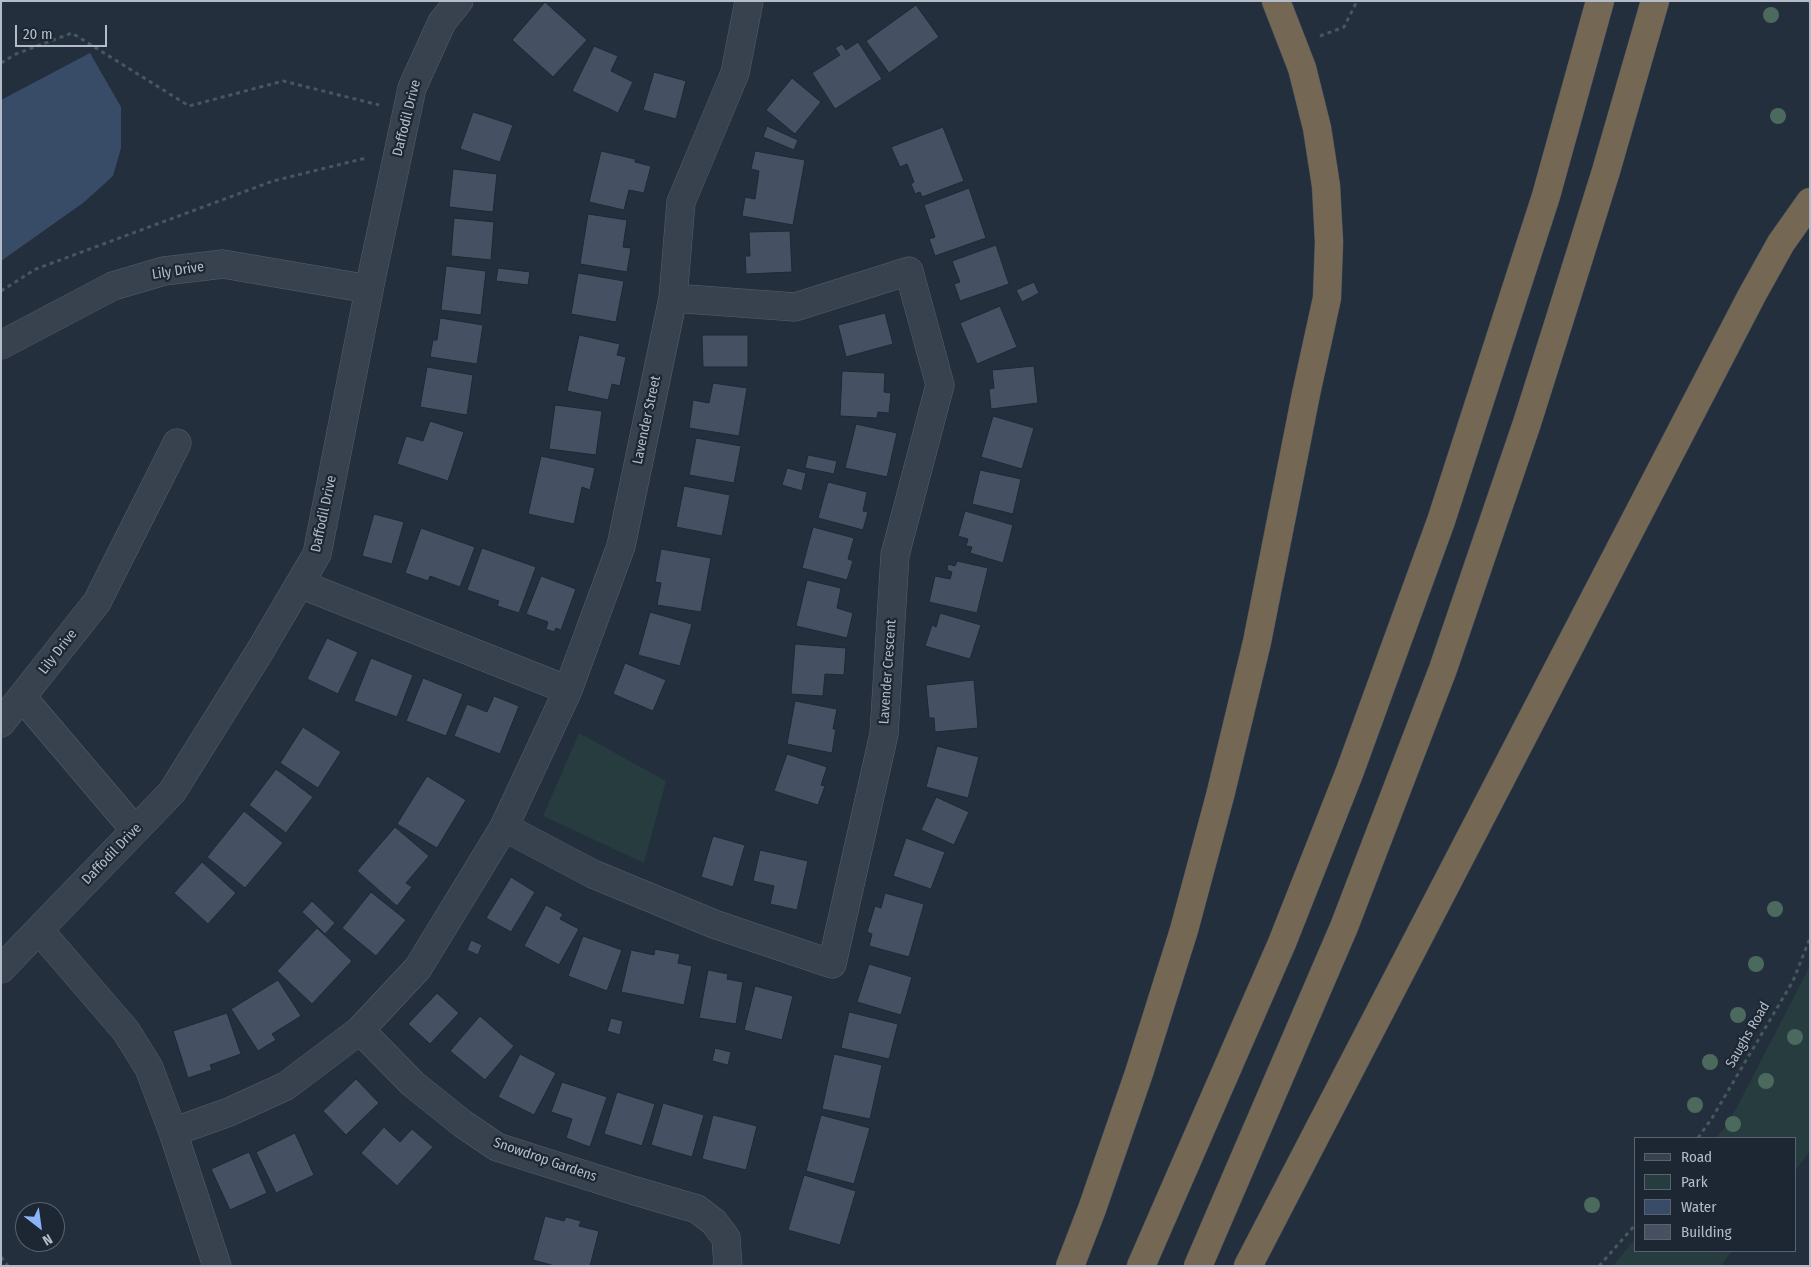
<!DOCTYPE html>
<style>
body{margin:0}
#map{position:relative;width:1811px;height:1267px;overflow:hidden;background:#242f3e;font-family:"Fira Sans Condensed",sans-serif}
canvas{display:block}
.frame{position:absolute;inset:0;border:2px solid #b4bcc9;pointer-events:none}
.legend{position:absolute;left:1634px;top:1137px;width:162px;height:115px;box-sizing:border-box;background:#1d2633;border:1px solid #59626f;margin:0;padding:6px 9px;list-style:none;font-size:15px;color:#b4bcc9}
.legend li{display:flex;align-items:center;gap:10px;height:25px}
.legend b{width:25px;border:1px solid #59626f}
.north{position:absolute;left:15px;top:1202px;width:50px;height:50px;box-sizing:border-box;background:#1d2633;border:1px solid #59626f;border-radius:50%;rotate:150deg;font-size:14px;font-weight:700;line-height:20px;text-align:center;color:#b4bcc9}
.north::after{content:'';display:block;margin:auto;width:18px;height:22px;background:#8ab4f8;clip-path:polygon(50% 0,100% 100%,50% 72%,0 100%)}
.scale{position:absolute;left:15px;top:25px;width:92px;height:22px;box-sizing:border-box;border:2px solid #b4bcc9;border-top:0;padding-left:6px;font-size:15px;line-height:18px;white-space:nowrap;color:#b4bcc9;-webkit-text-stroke:4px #1d2633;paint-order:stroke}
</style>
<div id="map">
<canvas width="1811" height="1267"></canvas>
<div class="frame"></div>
<ul class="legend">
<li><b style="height:6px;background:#38414e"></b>Road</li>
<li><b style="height:14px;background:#263c3f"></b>Park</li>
<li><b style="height:14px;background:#394c67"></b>Water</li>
<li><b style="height:14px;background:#455162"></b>Building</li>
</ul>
<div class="north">N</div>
<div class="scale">20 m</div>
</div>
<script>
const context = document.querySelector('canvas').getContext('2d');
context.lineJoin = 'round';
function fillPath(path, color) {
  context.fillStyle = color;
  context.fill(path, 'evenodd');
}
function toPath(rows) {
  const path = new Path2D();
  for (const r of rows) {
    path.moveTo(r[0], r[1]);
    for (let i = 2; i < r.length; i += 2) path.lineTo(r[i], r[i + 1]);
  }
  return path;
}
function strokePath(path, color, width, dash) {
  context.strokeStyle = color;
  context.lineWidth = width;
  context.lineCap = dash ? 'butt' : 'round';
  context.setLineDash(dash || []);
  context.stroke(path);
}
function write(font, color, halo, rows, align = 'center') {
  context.font = font + ' "Fira Sans Condensed",sans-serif';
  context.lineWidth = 4.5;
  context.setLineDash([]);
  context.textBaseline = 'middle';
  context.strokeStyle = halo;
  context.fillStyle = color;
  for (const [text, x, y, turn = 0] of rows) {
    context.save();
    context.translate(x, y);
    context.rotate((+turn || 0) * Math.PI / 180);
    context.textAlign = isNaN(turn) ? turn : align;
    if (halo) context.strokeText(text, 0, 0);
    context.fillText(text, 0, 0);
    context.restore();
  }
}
const green = toPath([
 [579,733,666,781,644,863,543,816],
 [1810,966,1810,1151,1795,1171,1795,1138,1716,1138,1728,1124],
 [1635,1239,1635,1251,1732,1251,1721,1266,1613,1266]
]);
const water = toPath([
 [90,53,121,107,121,148,113,176,83,203,1,261,1,100]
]);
const building = toPath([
 [545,2,587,40,553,77,512,40,545,2],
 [916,5,939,37,889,73,866,41,916,5],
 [858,42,882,79,835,109,812,73,840,55,835,48,842,44,846,50,858,42],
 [594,46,618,56,611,71,633,82,618,113,572,91,594,46],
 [654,72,686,81,676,119,643,110,654,72],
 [792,78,821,102,795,134,766,110,792,78],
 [473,112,513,125,500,162,460,149,473,112],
 [767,126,798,140,794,150,763,137,767,126],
 [943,127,964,181,922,197,920,192,915,194,911,184,914,182,907,164,900,167,891,147,943,127],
 [601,151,635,159,635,162,651,166,644,193,629,190,624,210,589,202,601,151],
 [755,151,805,160,793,225,742,216,745,197,755,199,759,171,751,169,755,151],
 [453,169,497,174,493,212,449,207,453,169],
 [969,188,986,238,935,256,929,239,935,237,924,205,969,188],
 [588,214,627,220,623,247,631,248,627,272,580,264,588,214],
 [454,218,494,222,491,260,451,256,454,218],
 [790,231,792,272,746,274,745,256,750,256,749,232,790,231],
 [996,245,1009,284,960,301,954,284,960,282,952,261,996,245],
 [446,266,486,271,481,315,441,310,446,266],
 [498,268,530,272,528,285,496,281,498,268],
 [578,273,624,281,616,322,571,314,578,273],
 [1034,282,1039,293,1022,302,1016,290,1034,282],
 [1000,306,1017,347,977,364,960,323,1000,306],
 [885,313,893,344,846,357,838,325,885,313],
 [440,318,483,325,477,364,430,357,433,340,437,340,440,318],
 [579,335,620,344,617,355,626,357,620,386,612,384,608,400,567,391,579,335],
 [702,335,748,335,748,367,703,367,702,335],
 [1034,366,1038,403,991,409,989,389,994,388,992,370,1034,366],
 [427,367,473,375,467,415,420,407,427,367],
 [842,371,885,373,884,392,891,393,889,413,878,412,877,418,840,416,842,371],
 [713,383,747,388,739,436,689,428,693,400,709,403,713,383],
 [555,405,602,411,596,455,549,449,555,405],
 [993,416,1034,428,1022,469,981,457,993,416],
 [430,421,464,432,448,481,397,464,406,436,423,441,430,421],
 [856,424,897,433,887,477,845,468,856,424],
 [696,438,741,446,734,483,689,475,696,438],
 [808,455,837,461,834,474,805,468,808,455],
 [541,456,595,468,590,490,582,487,574,524,528,514,541,456],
 [787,468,806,473,802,491,782,485,787,468],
 [980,470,1021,479,1013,514,972,504,980,470],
 [828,482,867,492,863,511,868,512,863,530,818,518,828,482],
 [684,486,730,495,722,536,676,527,684,486],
 [965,511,1013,525,1003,563,970,553,972,547,966,546,968,539,958,536,965,511],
 [374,514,404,522,392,564,362,556,374,514],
 [813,527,854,538,848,559,853,561,847,580,802,568,813,527],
 [421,528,475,547,460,587,430,576,428,581,405,573,421,528],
 [482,548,536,567,519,613,497,606,499,601,467,590,482,548],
 [661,549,711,558,701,612,657,605,661,583,655,582,661,549],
 [957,561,988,568,977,613,929,602,935,576,950,579,952,572,947,570,948,564,955,566,957,561],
 [541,576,576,589,561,630,556,628,554,632,546,629,548,622,526,614,541,576],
 [807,580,841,588,837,608,853,613,847,638,796,626,807,580],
 [650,612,692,624,680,666,638,655,650,612],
 [940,613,981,625,970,659,925,646,932,625,936,627,940,613],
 [327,638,358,652,338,694,307,679,327,638],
 [795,644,846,648,844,675,825,674,823,696,791,694,795,644],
 [371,658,413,675,397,717,354,701,371,658],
 [625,663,666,680,653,711,613,694,625,663],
 [423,678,463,694,446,736,406,721,423,678],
 [974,680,978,728,935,732,934,718,929,718,926,685,974,680],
 [494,696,519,706,500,754,454,736,467,704,487,712,494,696],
 [795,701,837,709,833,729,836,729,832,753,787,744,795,701],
 [303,727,341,752,318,788,280,763,303,727],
 [937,746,979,757,968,798,926,787,937,746],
 [787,754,827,767,821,785,825,786,818,805,774,791,787,754],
 [276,769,313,797,286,833,249,805,276,769],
 [427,776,466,800,437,848,397,824,427,776],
 [936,797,969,812,954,845,921,830,936,797],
 [244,811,283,843,245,888,207,857,244,811],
 [395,827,429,856,406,883,412,887,397,906,357,871,395,827],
 [713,836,745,845,733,887,701,877,713,836],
 [906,838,945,852,931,889,893,876,906,838],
 [760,850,808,861,797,910,770,904,774,886,753,881,760,850],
 [202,862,236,893,208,924,174,893,202,862],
 [511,877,535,892,511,932,486,918,511,877],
 [371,892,406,920,376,956,342,928,371,892],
 [885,893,924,904,909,957,869,946,872,934,867,932,875,906,881,908,885,893],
 [312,901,335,923,325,934,302,912,312,901],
 [546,905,563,914,560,919,579,929,559,965,524,946,546,905],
 [317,928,352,961,312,1004,277,971,317,928],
 [583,936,622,950,607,991,568,976,583,936],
 [471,940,482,945,478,955,467,950,471,940],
 [655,949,680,954,678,963,692,966,684,1005,621,992,631,950,654,955,655,949],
 [869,964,912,977,901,1015,857,1002,869,964],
 [708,970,728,974,727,979,743,982,736,1024,699,1018,708,970],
 [278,980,301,1016,272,1034,276,1040,258,1051,231,1009,278,980],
 [755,986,793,996,782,1040,744,1030,755,986],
 [437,993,459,1013,430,1044,408,1024,437,993],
 [849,1012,898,1024,889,1059,841,1048,849,1012],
 [227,1013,241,1054,210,1065,212,1070,188,1078,173,1031,227,1013],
 [480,1016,514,1046,485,1080,450,1051,480,1016],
 [611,1018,623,1021,620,1035,607,1031,611,1018],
 [715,1048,731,1052,728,1065,712,1061,715,1048],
 [520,1054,556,1073,534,1115,498,1097,520,1054],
 [834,1054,882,1065,870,1119,822,1109,834,1054],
 [356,1079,379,1103,346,1135,323,1111,356,1079],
 [562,1082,607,1097,590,1147,566,1138,572,1119,551,1112,562,1082],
 [617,1092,655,1104,642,1146,604,1134,617,1092],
 [663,1103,704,1115,692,1157,651,1145,663,1103],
 [713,1115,757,1126,746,1170,702,1159,713,1115],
 [821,1115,870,1128,854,1184,806,1171,821,1115],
 [384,1127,400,1142,412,1129,433,1147,397,1186,361,1153,384,1127],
 [295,1133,314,1175,276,1193,256,1152,295,1133],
 [249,1152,267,1193,230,1210,211,1169,249,1152],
 [804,1175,856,1191,840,1245,788,1230,804,1175],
 [545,1216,564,1221,566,1217,581,1221,579,1226,599,1231,590,1266,555,1266,533,1260,545,1216]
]);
const path = toPath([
 [1809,1,1810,3],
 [1320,36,1344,27,1357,1],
 [1,63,16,54,72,33,189,106,283,81,379,105],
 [1,291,36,269,273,181,366,158],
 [1698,1138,1712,1118,1793,981,1810,938],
 [1,1257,8,1266],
 [1599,1266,1635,1225]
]);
const minor = toPath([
 [1,345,113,286,164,271,223,264,369,289],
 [300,584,568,690],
 [22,697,135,830],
 [1,723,97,602,177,443],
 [504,827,593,874,714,924,832,964,884,734,895,555,940,385,909,271,795,307,673,298],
 [39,930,126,1031,149,1068,173,1132,229,1112,286,1086,360,1030,418,968,504,827,568,690,621,546,673,298,681,202,735,73,749,1],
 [1,969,172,792,260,651,317,554,372,275,412,88,442,22,459,1],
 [360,1030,413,1084,463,1124,497,1147,632,1190,697,1209,714,1222,726,1238,728,1266],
 [173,1132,217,1266]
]);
const highway = toPath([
 [1070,1266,1092,1209,1139,1073,1184,930,1220,796,1257,642,1306,394,1327,298,1329,242,1326,186,1317,128,1302,68,1276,1],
 [1141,1266,1282,943,1350,771,1441,521,1546,196,1600,1],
 [1198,1266,1344,927,1443,669,1527,423,1562,312,1606,171,1655,1],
 [1248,1266,1752,295,1781,243,1810,202]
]);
const trees = [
 [1771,15],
 [1778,116],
 [1775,909],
 [1756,964],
 [1738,1015],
 [1795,1037],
 [1710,1062],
 [1766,1081],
 [1695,1105],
 [1733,1124],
 [1592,1205]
];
const streetNames = [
 ["Daffodil Drive",407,118,-76],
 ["Lily Drive",178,271,-9],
 ["Lavender Street",647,420,-78],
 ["Daffodil Drive",324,514,-78],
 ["Lily Drive",58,652,-52],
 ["Lavender Crescent",888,672,-86],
 ["Daffodil Drive",112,854,-46],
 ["Saughs Road",1748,1035,-60],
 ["Snowdrop Gardens",545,1160,19]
];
fillPath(green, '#263c3f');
fillPath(water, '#394c67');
fillPath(building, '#455162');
strokePath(building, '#1f2835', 1);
strokePath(minor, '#565f6c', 29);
strokePath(highway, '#434c59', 29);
strokePath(path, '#44595c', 3, [4, 4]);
strokePath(minor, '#38414e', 28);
strokePath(highway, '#746855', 28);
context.fillStyle = '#4b6a5d';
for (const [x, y] of trees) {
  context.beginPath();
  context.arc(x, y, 8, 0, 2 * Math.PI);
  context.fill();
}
write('14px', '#b4bcc9', '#1d2633', streetNames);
</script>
